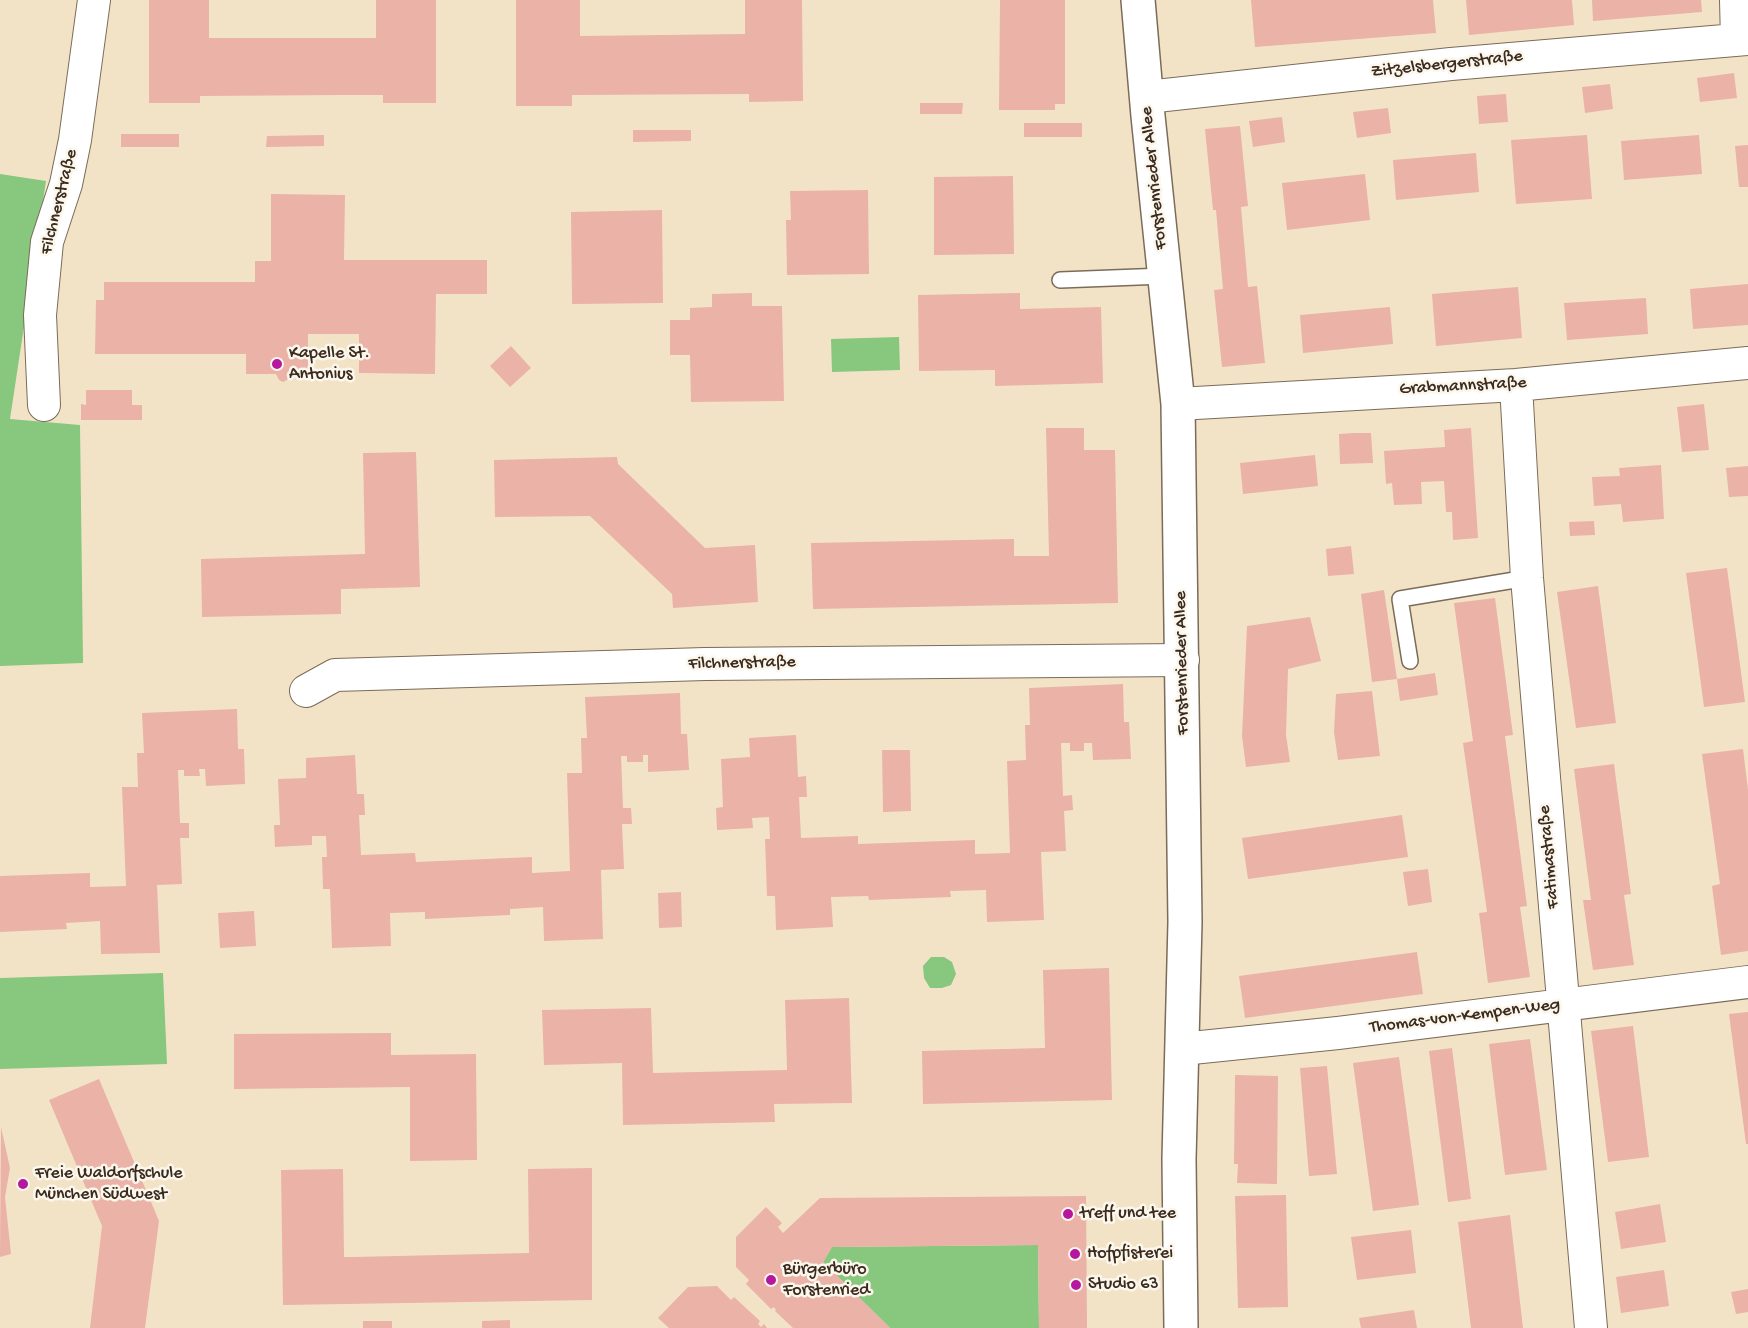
<!DOCTYPE html>
<meta charset="utf-8">
<style>
body{margin:0}
canvas{display:block;background:#f2e3c6}
</style>
<canvas width="1748" height="1328"></canvas>
<script>
const context = document.querySelector('canvas').getContext('2d');
context.lineJoin = 'round';
function fillPath(path, color) {
  context.fillStyle = color;
  context.fill(path, 'evenodd');
}
function toPath(rows) {
  const path = new Path2D();
  for (const r of rows) {
    path.moveTo(r[0], r[1]);
    for (let i = 2; i < r.length; i += 2) path.lineTo(r[i], r[i + 1]);
  }
  return path;
}
function strokePath(path, color, width, dash) {
  context.strokeStyle = color;
  context.lineWidth = width;
  context.lineCap = dash ? 'butt' : 'round';
  context.setLineDash(dash || []);
  context.stroke(path);
}
function write(font, color, halo, rows, align = 'center') {
  context.font = font + ' "Gochi Hand",sans-serif';
  context.lineWidth = 5;
  context.setLineDash([]);
  context.textBaseline = 'middle';
  context.strokeStyle = halo;
  context.fillStyle = color;
  for (const [text, x, y, turn = 0] of rows) {
    context.save();
    context.translate(x, y);
    context.rotate((+turn || 0) * Math.PI / 180);
    context.textAlign = isNaN(turn) ? turn : align;
    if (halo) context.strokeText(text, 0, 0);
    context.fillText(text, 0, 0);
    context.restore();
  }
}
const green = toPath([
 [0,174,46,181,10,419,80,425,83,663,0,666],
 [899,337,900,370,832,372,831,339],
 [931,957,944,957,952,962,956,974,951,985,942,988,930,988,924,978,923,966],
 [163,973,167,1064,0,1069,0,978],
 [1038,1245,1039,1328,890,1328,823,1262,832,1247]
]);
const building = toPath([
 [149,0,209,0,209,38,376,38,376,0,436,0,436,103,383,103,383,95,343,95,200,96,200,103,149,103],
 [516,0,580,0,580,36,745,34,745,0,802,0,803,101,749,102,749,94,572,95,572,106,516,106],
 [1000,0,1065,0,1065,104,1055,104,1055,110,999,110],
 [1251,0,1433,0,1436,33,1255,47],
 [1466,0,1572,0,1574,25,1469,35],
 [1592,0,1701,0,1702,12,1593,21],
 [1734,73,1737,98,1700,102,1697,78],
 [1610,84,1613,109,1585,113,1582,87],
 [1506,94,1508,122,1479,124,1477,96],
 [920,103,963,103,962,114,920,114],
 [1388,108,1391,133,1357,138,1353,112],
 [1282,117,1285,142,1253,147,1249,121],
 [1024,123,1082,123,1082,137,1024,137],
 [1240,126,1248,206,1241,207,1248,287,1257,286,1265,363,1222,367,1214,290,1223,289,1216,210,1213,210,1205,129],
 [633,130,691,130,691,141,633,142],
 [121,134,179,134,179,147,121,147],
 [324,135,324,146,266,147,267,136],
 [1587,135,1592,199,1516,204,1511,140],
 [1699,135,1702,174,1624,180,1621,141],
 [1748,145,1748,187,1739,187,1735,146],
 [1476,153,1479,192,1396,200,1393,160],
 [1365,174,1370,220,1287,230,1282,183],
 [1013,176,1014,254,934,255,934,177],
 [868,190,869,274,787,275,786,220,791,220,790,191],
 [271,194,345,195,344,260,487,260,487,294,436,294,435,374,359,373,359,334,308,334,308,374,291,374,287,380,283,382,279,380,276,374,246,374,246,354,95,354,96,300,104,300,104,282,255,282,255,261,271,261],
 [662,210,663,303,572,304,571,212],
 [1748,284,1748,325,1693,329,1690,289],
 [1518,287,1522,338,1436,346,1432,294],
 [752,293,752,306,782,306,784,401,691,402,690,355,670,355,670,320,690,320,690,308,712,307,712,294],
 [1020,293,1020,309,1101,307,1103,383,995,386,995,370,919,371,918,295],
 [1646,298,1648,334,1567,340,1564,303],
 [1390,307,1393,344,1303,353,1300,315],
 [511,346,531,368,510,387,490,366],
 [86,390,132,390,132,405,142,405,142,420,81,420,81,404,86,405],
 [1704,404,1709,450,1682,452,1677,407],
 [1046,428,1084,428,1084,450,1115,450,1118,603,813,609,811,543,1014,539,1014,556,1049,556],
 [1471,428,1478,538,1453,540,1452,512,1446,512,1444,481,1421,482,1422,504,1394,505,1392,483,1386,484,1384,451,1445,447,1444,430],
 [1355,433,1371,433,1373,463,1340,464,1339,434],
 [416,452,420,587,341,589,341,614,202,617,201,559,365,554,363,453],
 [1315,455,1318,486,1243,494,1240,463],
 [617,457,618,464,705,548,755,545,758,602,673,608,672,594,590,516,495,517,494,460],
 [1661,465,1664,519,1623,522,1621,504,1594,506,1592,477,1620,476,1619,468],
 [1748,466,1748,496,1729,497,1726,468],
 [1594,521,1595,535,1570,536,1569,522],
 [1351,546,1354,574,1328,576,1326,549],
 [1727,568,1745,702,1704,707,1686,573],
 [1598,586,1616,723,1576,728,1557,592],
 [1384,590,1397,679,1372,682,1361,594],
 [1495,598,1513,735,1505,736,1527,906,1520,907,1530,977,1488,983,1479,913,1487,912,1463,743,1473,741,1454,603],
 [1310,617,1321,661,1288,669,1286,735,1290,762,1246,767,1242,736,1247,626],
 [1435,673,1438,695,1400,701,1397,679],
 [1123,684,1124,722,1129,722,1131,759,1093,760,1092,743,1084,743,1084,751,1070,751,1070,743,1061,743,1063,796,1072,795,1073,810,1064,811,1066,851,1041,852,1044,920,987,922,986,890,950,891,951,897,869,900,868,896,831,897,833,927,776,930,775,896,767,896,765,839,770,839,769,817,752,818,753,828,717,830,716,808,723,807,721,759,750,757,749,738,796,735,798,777,806,776,807,797,799,797,801,838,858,836,858,844,975,840,975,854,1010,853,1007,761,1026,760,1025,725,1030,725,1029,688],
 [1372,691,1380,756,1338,760,1334,732,1336,694],
 [680,693,681,734,687,734,689,770,648,772,648,755,643,755,643,762,627,762,627,756,621,756,623,808,631,808,632,824,622,824,624,869,601,870,603,939,544,941,543,907,510,909,510,915,425,919,425,912,390,913,391,946,332,948,330,889,323,889,322,857,327,857,326,836,312,836,312,845,275,847,274,825,280,825,278,779,306,778,306,758,355,755,357,794,364,794,365,815,359,815,361,855,415,853,416,862,532,857,532,873,570,871,567,773,582,773,581,738,587,738,585,697],
 [237,709,238,749,244,749,245,784,206,786,205,769,199,769,200,776,184,776,184,770,178,770,180,823,189,823,189,838,180,838,182,884,157,885,160,953,101,954,100,921,66,923,67,929,0,932,0,876,90,873,90,887,126,886,122,787,138,787,137,753,144,753,142,713],
 [1743,749,1748,790,1748,951,1721,955,1712,886,1720,884,1702,754],
 [882,750,910,750,911,811,883,812],
 [1614,764,1631,894,1624,895,1634,965,1593,970,1583,900,1591,900,1574,769],
 [1402,815,1408,857,1248,879,1242,838],
 [1428,869,1432,902,1408,906,1403,872],
 [681,892,682,927,659,928,658,893],
 [254,911,256,946,220,948,218,913],
 [1417,952,1423,994,1245,1018,1239,976],
 [1109,968,1112,1100,923,1104,922,1051,1045,1048,1043,970],
 [849,998,852,1103,774,1104,775,1122,623,1125,622,1063,544,1065,542,1010,651,1008,653,1073,787,1070,785,1000],
 [1748,1012,1748,1144,1746,1144,1729,1014],
 [1633,1026,1649,1157,1608,1162,1591,1031],
 [391,1033,391,1055,476,1054,477,1160,410,1161,410,1087,234,1089,234,1034],
 [1530,1039,1547,1170,1505,1175,1489,1044],
 [1452,1048,1471,1199,1448,1202,1429,1051],
 [1399,1057,1419,1205,1373,1211,1353,1063],
 [1327,1066,1337,1174,1309,1176,1300,1068],
 [1235,1075,1278,1076,1277,1184,1237,1183,1238,1164,1234,1164],
 [99,1079,159,1221,145,1328,90,1328,102,1226,49,1100],
 [1,1127,10,1168,5,1197,11,1254,0,1257],
 [592,1168,592,1300,283,1305,281,1170,343,1169,344,1257,353,1257,529,1253,528,1169],
 [1286,1195,1288,1307,1238,1308,1235,1196],
 [1086,1196,1087,1328,1039,1328,1038,1245,832,1247,823,1262,890,1328,793,1328,775,1311,776,1310,774,1307,771,1309,746,1284,749,1280,736,1267,736,1237,766,1207,782,1223,778,1227,783,1233,820,1198],
 [1660,1204,1666,1242,1621,1249,1615,1212],
 [1510,1215,1523,1328,1471,1328,1458,1222],
 [1411,1230,1416,1273,1357,1280,1351,1237],
 [1664,1270,1669,1306,1621,1313,1616,1277],
 [717,1286,731,1300,734,1297,760,1321,758,1324,761,1327,764,1324,767,1328,669,1328,658,1318,688,1287],
 [1748,1289,1748,1312,1736,1314,1731,1292],
 [1414,1310,1417,1328,1361,1328,1359,1318],
 [510,1320,510,1328,482,1328,482,1321],
 [363,1321,392,1321,392,1328,363,1328]
]);
const service = toPath([
 [1060,280,1164,276],
 [1410,661,1400,599,1527,578]
]);
const minor = toPath([
 [1736,0,1737,40],
 [1147,97,1451,64,1748,39],
 [1516,385,1527,578,1591,1328],
 [1178,404,1516,385,1748,363],
 [44,405,40,315,47,242,66,184,75,140,94,0],
 [306,691,335,675,705,664,1183,660],
 [1182,1049,1338,1033,1748,982]
]);
const tertiary = toPath([
 [1138,0,1148,116,1178,404,1185,922,1179,1159,1181,1328]
]);
const markers = [
 [277,364,6,"#b5179e"],
 [23,1184,6,"#b5179e"],
 [1068,1214,6,"#b5179e"],
 [1075,1254,6,"#b5179e"],
 [771,1280,6,"#b5179e"],
 [1076,1285,6,"#b5179e"]
];
const streetNames = [
 ["Zitzelsbergerstraße",1447,65,-6],
 ["Forstenrieder Allee",1155,178,-96],
 ["Filchnerstraße",60,202,-76],
 ["Grabmannstraße",1463,387,-3],
 ["Forstenrieder Allee",1183,663,-91],
 ["Filchnerstraße",742,664,-1],
 ["Fatimastraße",1550,857,-95],
 ["Thomas-von-Kempen-Weg",1465,1017,-7]
];
const poiNames = [
 ["Kapelle St.",289,354],
 ["Antonius",289,375],
 ["Freie Waldorfschule",35,1174],
 ["München Südwest",35,1195],
 ["treff und tee",1080,1214],
 ["Hofpfisterei",1087,1254],
 ["Bürgerbüro",783,1270],
 ["Forstenried",783,1291],
 ["Studio 63",1088,1285]
];
fillPath(green, '#87c77e');
fillPath(building, '#ebb2a8');
strokePath(service, '#7b6b59', 18);
strokePath(minor, '#7b6b59', 34);
strokePath(tertiary, '#7b6b59', 36);
strokePath(service, '#fff', 15);
strokePath(minor, '#fff', 32);
strokePath(tertiary, '#fff', 33);
for (const [x, y, r, color] of markers) {
  const dot = new Path2D();
  dot.arc(x, y, r, 0, 2 * Math.PI);
  context.fillStyle = color;
  context.fill(dot);
  strokePath(dot, '#fbf7ec', 2);
}
write('18px', '#3b2a1e', '#fbf7ec', streetNames);
write('18px', '#3b2a1e', '#fbf7ec', poiNames, 'left');
</script>
